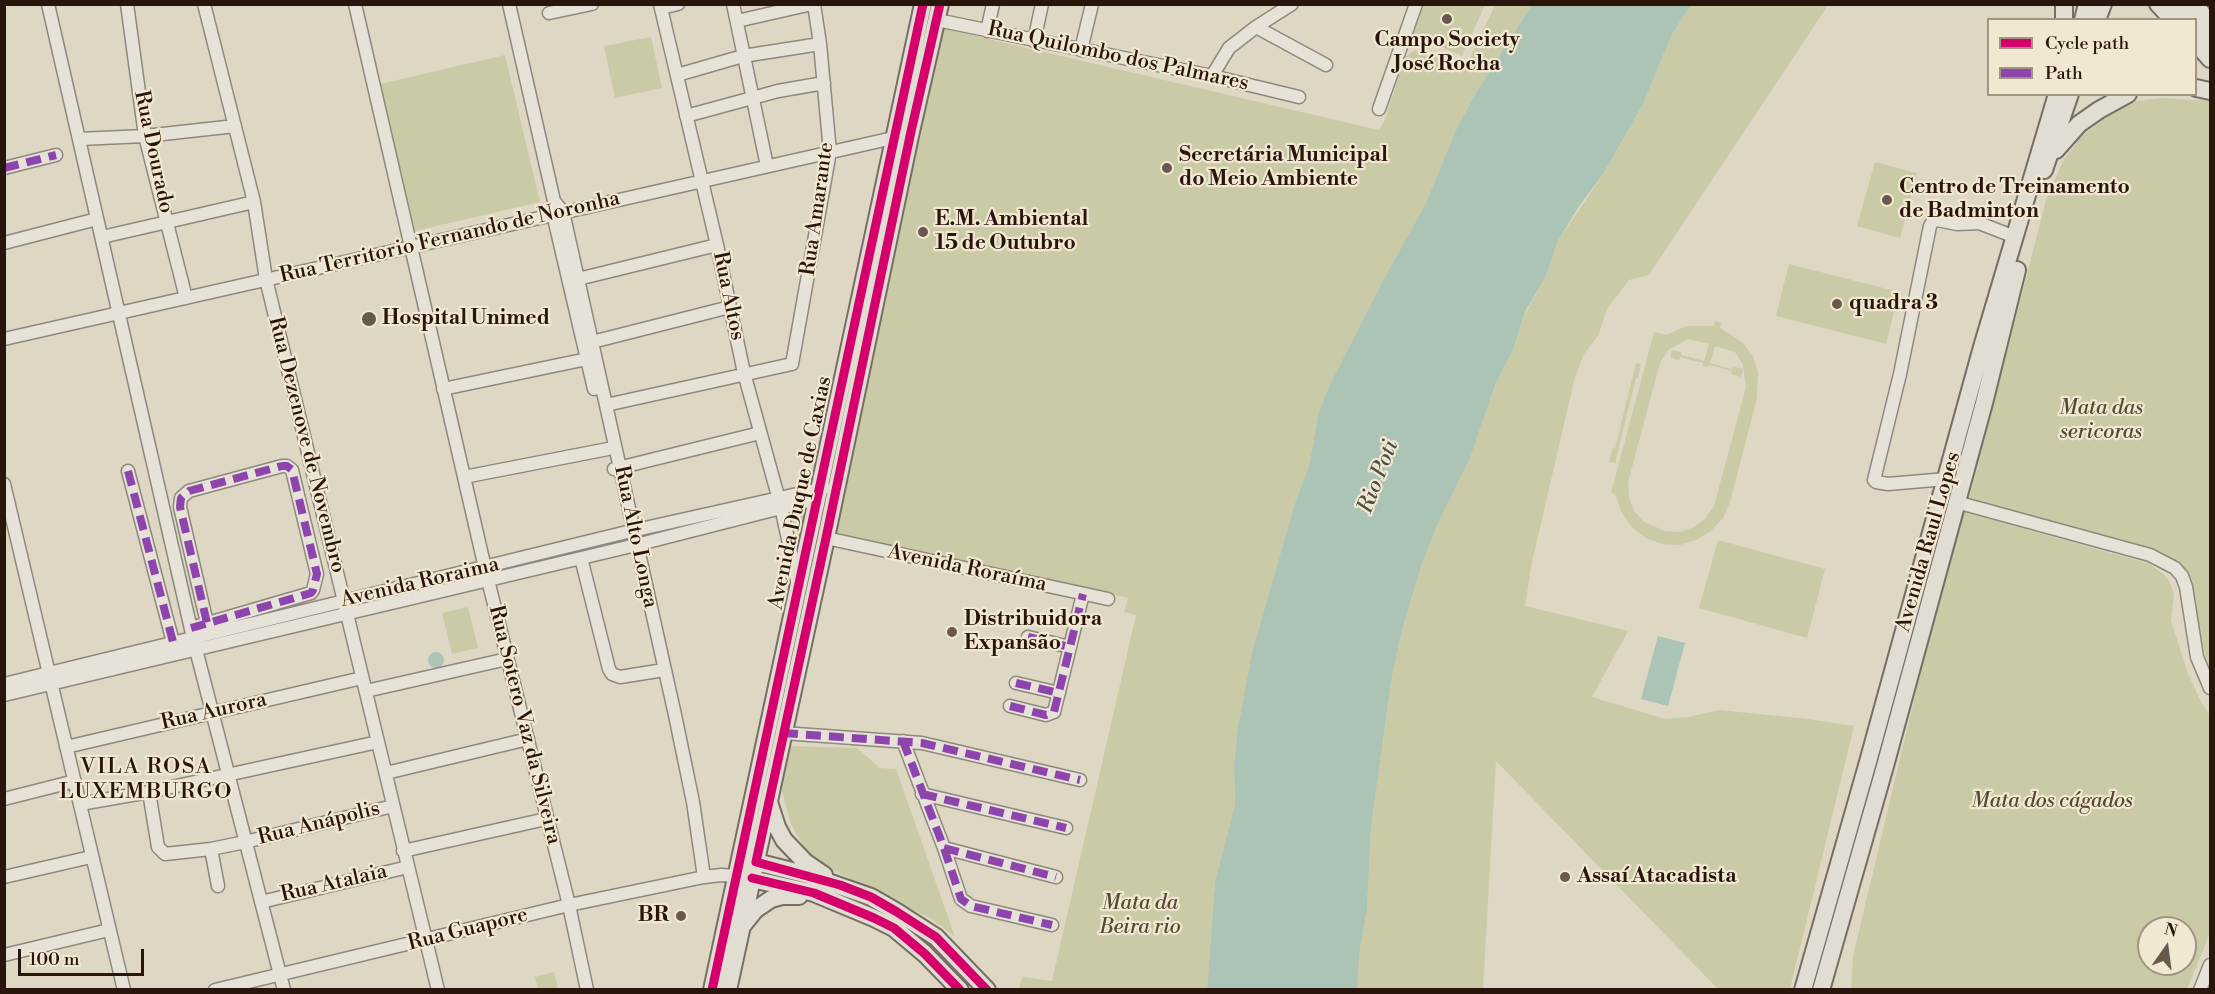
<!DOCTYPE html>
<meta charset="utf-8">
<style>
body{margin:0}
#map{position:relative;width:2215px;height:994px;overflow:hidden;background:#ded7c4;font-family:"Libre Bodoni",serif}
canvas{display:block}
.frame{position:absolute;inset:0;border:6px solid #2a150d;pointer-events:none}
.legend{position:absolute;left:1987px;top:18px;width:210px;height:78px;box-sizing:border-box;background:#f1e8d2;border:2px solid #a19483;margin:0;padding:8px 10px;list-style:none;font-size:18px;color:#2a150d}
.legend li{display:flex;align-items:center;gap:12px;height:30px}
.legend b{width:30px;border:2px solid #a19483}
.north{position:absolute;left:2137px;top:916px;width:60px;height:60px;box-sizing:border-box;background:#f1e8d2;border:2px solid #a19483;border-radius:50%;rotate:14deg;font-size:16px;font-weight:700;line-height:24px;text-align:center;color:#2a150d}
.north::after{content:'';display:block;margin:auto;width:21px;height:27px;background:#69594d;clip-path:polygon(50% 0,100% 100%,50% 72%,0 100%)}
.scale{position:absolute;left:18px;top:949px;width:126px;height:27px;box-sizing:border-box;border:3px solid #2a150d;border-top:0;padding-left:8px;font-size:18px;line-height:21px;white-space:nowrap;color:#2a150d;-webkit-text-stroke:4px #f1e8d2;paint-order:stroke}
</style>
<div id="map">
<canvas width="2215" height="994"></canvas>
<div class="frame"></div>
<ul class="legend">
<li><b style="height:8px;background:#d6006c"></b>Cycle path</li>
<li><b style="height:8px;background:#8e44ad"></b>Path</li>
</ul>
<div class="north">N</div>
<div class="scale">100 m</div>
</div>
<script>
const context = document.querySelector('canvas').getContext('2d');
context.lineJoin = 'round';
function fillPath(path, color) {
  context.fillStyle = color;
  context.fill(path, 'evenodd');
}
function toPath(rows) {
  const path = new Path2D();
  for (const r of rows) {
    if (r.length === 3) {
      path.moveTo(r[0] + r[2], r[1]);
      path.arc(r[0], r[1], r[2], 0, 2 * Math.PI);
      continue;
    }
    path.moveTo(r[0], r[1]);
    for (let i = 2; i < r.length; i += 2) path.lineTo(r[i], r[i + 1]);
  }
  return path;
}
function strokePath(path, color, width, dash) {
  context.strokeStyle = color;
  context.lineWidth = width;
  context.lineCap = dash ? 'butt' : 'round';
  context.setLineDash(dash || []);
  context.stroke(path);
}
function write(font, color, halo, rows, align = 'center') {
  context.font = font + ' "Libre Bodoni",serif';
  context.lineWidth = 4.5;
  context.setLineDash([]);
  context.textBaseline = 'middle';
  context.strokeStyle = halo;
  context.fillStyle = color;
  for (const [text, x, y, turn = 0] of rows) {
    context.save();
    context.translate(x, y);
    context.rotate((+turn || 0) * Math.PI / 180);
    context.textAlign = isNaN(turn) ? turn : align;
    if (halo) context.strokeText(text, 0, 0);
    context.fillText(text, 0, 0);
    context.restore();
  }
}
const green = toPath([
 [1422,5,1485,5,1462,56,1410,33],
 [1495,5,1532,5,1475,94,1455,132,1425,205,1387,273,1330,384,1319,411,1309,466,1295,503,1252,652,1238,726,1234,765,1235,804,1215,882,1207,989,1018,990,1023,977,1052,981,1136,615,1124,612,1128,598,831,533,941,28,1379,130,1384,122,1405,57,1415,50,1459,65,1470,58],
 [1691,5,1828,5,1649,275,1629,280,1607,309,1598,336,1584,354,1575,377,1532,562,1525,606,1628,631,1592,697,1665,719,1689,717,1719,710,1808,719,1854,726,1790,989,1718,989,1496,761,1483,989,1357,990,1360,949,1367,910,1371,828,1391,682,1402,630,1421,567,1435,530,1470,458,1496,383,1513,350,1524,316,1545,278,1558,241,1606,170,1643,104,1672,34],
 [651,37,662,88,615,98,604,46],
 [505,55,540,202,415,231,380,84],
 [2163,98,2210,101,2210,669,2195,617,2191,583,2175,561,2139,544,1969,500,2046,200,2063,161,2081,137,2105,118,2135,101],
 [1875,162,1917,173,1900,238,1857,226],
 [1789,264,1899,292,1886,344,1776,316],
 [1715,321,1721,323,1720,328,1742,342,1753,356,1758,372,1757,398,1730,502,1723,518,1711,531,1696,540,1680,545,1662,544,1646,538,1632,527,1622,513,1615,494,1611,493,1654,332,1666,335,1686,326,1714,326],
 [1687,339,1709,344,1704,361,1681,355,1681,352,1672,350,1670,357,1679,360,1680,357,1703,363,1703,366,1708,367,1709,365,1732,371,1731,374,1741,377,1743,369,1734,367,1732,369,1710,363,1715,346,1735,352,1743,365,1746,387,1714,506,1706,518,1694,527,1680,532,1665,531,1644,522,1634,511,1629,497,1628,482,1660,363,1668,350],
 [1636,363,1641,364,1638,378,1636,378,1615,463,1609,462,1613,448,1615,449],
 [810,507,799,565,785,511],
 [1964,512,2150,564,2167,577,2174,593,2171,621,2188,674,2202,704,2210,715,2210,933,2187,989,1851,990,1853,956,1956,524],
 [2149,928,2185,928,2185,964,2149,964],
 [1718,540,1825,569,1807,638,1699,608],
 [468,607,478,648,452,654,442,613],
 [791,746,857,748,880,768,896,769,955,937,932,919,810,859,791,824,781,788],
 [554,972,558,989,538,989,535,977]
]);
const water = toPath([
 [1532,5,1691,5,1672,34,1643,104,1604,173,1579,206,1558,241,1545,278,1525,312,1513,350,1496,383,1470,458,1435,530,1421,567,1402,630,1391,682,1371,828,1367,910,1360,949,1357,989,1207,989,1215,882,1235,804,1234,765,1238,726,1252,652,1295,503,1309,466,1319,411,1330,384,1387,273,1425,205,1455,132,1475,94],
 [1658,636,1685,643,1668,706,1641,699],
 [436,660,8]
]);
const minor = toPath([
 [48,4,193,638,284,990],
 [127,4,145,136,186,298],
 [204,4,254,202,266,279,438,990],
 [355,4,485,568,569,905,587,990],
 [509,4,554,201,553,214,594,389],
 [660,4,717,245,744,373,781,507,797,581],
 [733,4,767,166],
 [661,8,678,4],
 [549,13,592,4],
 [937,20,1212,76,1299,97],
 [737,21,812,4],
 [1256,27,1326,65],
 [987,31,993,4],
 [1034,41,1042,4],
 [1081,50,1092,4],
 [677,75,743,56,820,44],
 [1212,76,1229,48,1256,27,1292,4],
 [1379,109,1416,4],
 [686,116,778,91,824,83],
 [79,139,145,136,235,126],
 [4,168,56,155],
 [554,201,563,212,675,715,693,802,704,877],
 [102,237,254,202],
 [4,243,97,219],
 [578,279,717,245],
 [4,339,902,136],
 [592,342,730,307],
 [443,389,587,359],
 [606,405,792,364,830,152,820,44,814,4],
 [614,469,760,433],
 [128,471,173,642],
 [464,477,608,449],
 [1946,479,1888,484,1876,482,1874,480,1900,374,1930,226,1933,221,1937,220,1957,224,1979,223,2015,237],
 [4,484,124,990],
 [1956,502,2150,555,2175,568,2182,576,2186,587,2197,657,2210,688],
 [826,538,1108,599],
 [581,558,609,669,612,674,620,677,664,670],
 [191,628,311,593,313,590,317,574,292,470,287,466,282,466,189,491,181,498,180,507,207,623],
 [1028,637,1070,647],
 [1016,683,1059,693],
 [4,684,627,532,824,488],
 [366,691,507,659],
 [4,695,636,545,816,499],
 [1010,706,1046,715,1054,712,1083,594],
 [783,733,922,743,1080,780],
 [903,741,944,848,961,899,971,906,1052,925],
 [66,747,362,678],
 [386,773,528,739],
 [149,792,158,847,165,854,211,849,245,842,393,806],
 [922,794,1066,828],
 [4,799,75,781],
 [80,804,149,792,378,742],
 [944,848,1056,877],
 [211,849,218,886],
 [403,851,546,819],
 [4,877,91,857],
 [261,902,408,867],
 [4,955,109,930],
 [215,990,569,905,704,877,721,875,736,876],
 [2200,990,2210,965]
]);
const major = toPath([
 [2158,4,2173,20],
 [2176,4,2189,20],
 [2196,4,2210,27],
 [2064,20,2064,4],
 [2083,20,2087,4],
 [2097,20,2103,4],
 [2196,26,2210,43],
 [2196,43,2210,59],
 [2196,88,2210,91],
 [2056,150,2079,124,2099,110,2128,94],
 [2044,170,2070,94],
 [769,802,777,827,784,840,805,862,824,875],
 [746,863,756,862,808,875,871,897,897,912,936,937,987,990],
 [743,877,814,893,874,918,894,928,925,954,960,990],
 [743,925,755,910,771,899,782,896,799,896],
 [712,990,923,4],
 [728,990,826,538,910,136,940,4],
 [1803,990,1868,762,1982,347,2057,94],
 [1821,990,1885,766,1984,403,2017,270]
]);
const quiet = toPath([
 [4,168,56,155],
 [128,471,173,642],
 [191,628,311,593,313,590,317,574,292,470,287,466,282,466,189,491,181,498,180,507,207,623],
 [1028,637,1070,647],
 [1016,683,1059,693],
 [1010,706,1046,715,1054,712,1083,594],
 [783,733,922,743,1080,780],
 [903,741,944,848,961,899,971,906,1052,925],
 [922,794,1066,828],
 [944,848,1056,877]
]);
const cycleway = toPath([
 [940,4,910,136,826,538,756,862,840,885,871,897,897,912,936,937,987,990],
 [752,878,814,893,874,918,894,928,925,954,960,990],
 [712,990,923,4]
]);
const markers = [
 [1447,19,6,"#69594d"],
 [1167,168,6,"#69594d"],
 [1887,200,6,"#69594d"],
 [923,232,6,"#69594d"],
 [1837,304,6,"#69594d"],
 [369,319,8,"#69594d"],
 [952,632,6,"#69594d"],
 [1565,877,6,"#69594d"],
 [681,916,6,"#69594d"]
];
const poiNames = [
 ["Campo Society",1447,41,"center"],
 ["José Rocha",1447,65,"center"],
 ["Secretária Municipal",1179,156],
 ["do Meio Ambiente",1179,180],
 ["Centro de Treinamento",1899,188],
 ["de Badminton",1899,212],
 ["E.M. Ambiental",935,220],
 ["15 de Outubro",935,244],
 ["quadra 3",1849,304],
 ["Hospital Unimed",382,319],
 ["Distribuidora",964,620],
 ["Expansão",964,644],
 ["Assaí Atacadista",1577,877],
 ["BR",669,916,"right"]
];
const streetNames = [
 ["Rua Quilombo dos Palmares",1118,57,12],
 ["Rua Dourado",153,152,78],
 ["Rua Amarante",818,209,-82],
 ["Rua Territorio Fernando de Noronha",450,238,-13],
 ["Rua Altos",728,296,78],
 ["Rua Dezenove de Novembro",306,445,76],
 ["Avenida Duque de Caxias",801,493,-78],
 ["Rua Alto Longa",635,537,78],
 ["Avenida Raul Lopes",1929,542,-74],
 ["Avenida Roraíma",967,569,12],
 ["Avenida Roraima",420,583,-13],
 ["Rua Aurora",214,712,-13],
 ["Rua Sotero Vaz da Silveira",524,725,76],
 ["Rua Anápolis",319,824,-14],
 ["Rua Atalaia",334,884,-13],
 ["Rua Guapore",468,930,-14]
];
const parkNames = [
 ["Mata das",2101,409],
 ["sericoras",2101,433],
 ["Mata dos cágados",2052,802],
 ["Mata da",1140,904],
 ["Beira rio",1140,928]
];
const waterNames = [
 ["Rio Poti",1379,477,-69]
];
const neighbourhoodNames = [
 ["VILA ROSA",146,768],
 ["LUXEMBURGO",146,793]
];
fillPath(green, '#cacaa6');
fillPath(water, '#acc4b5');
strokePath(minor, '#8f887d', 15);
strokePath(major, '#766e64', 20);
strokePath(minor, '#e6e2d8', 12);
strokePath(major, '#e1ddd2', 16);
strokePath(quiet, '#8e44ad', 8, [15, 8]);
strokePath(cycleway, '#d6006c', 9);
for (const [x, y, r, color] of markers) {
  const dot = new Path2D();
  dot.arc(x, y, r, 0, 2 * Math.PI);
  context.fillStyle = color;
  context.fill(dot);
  strokePath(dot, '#f1e8d2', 2);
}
write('bold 21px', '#2a150d', '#f1e8d2', poiNames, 'left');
write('21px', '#2a150d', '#f1e8d2', streetNames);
write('italic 21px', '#554834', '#f1e8d2', parkNames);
write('italic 22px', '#504f45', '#f1e8d2', waterNames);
context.letterSpacing = '1.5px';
write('22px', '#2a150d', '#f1e8d2', neighbourhoodNames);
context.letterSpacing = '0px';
</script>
